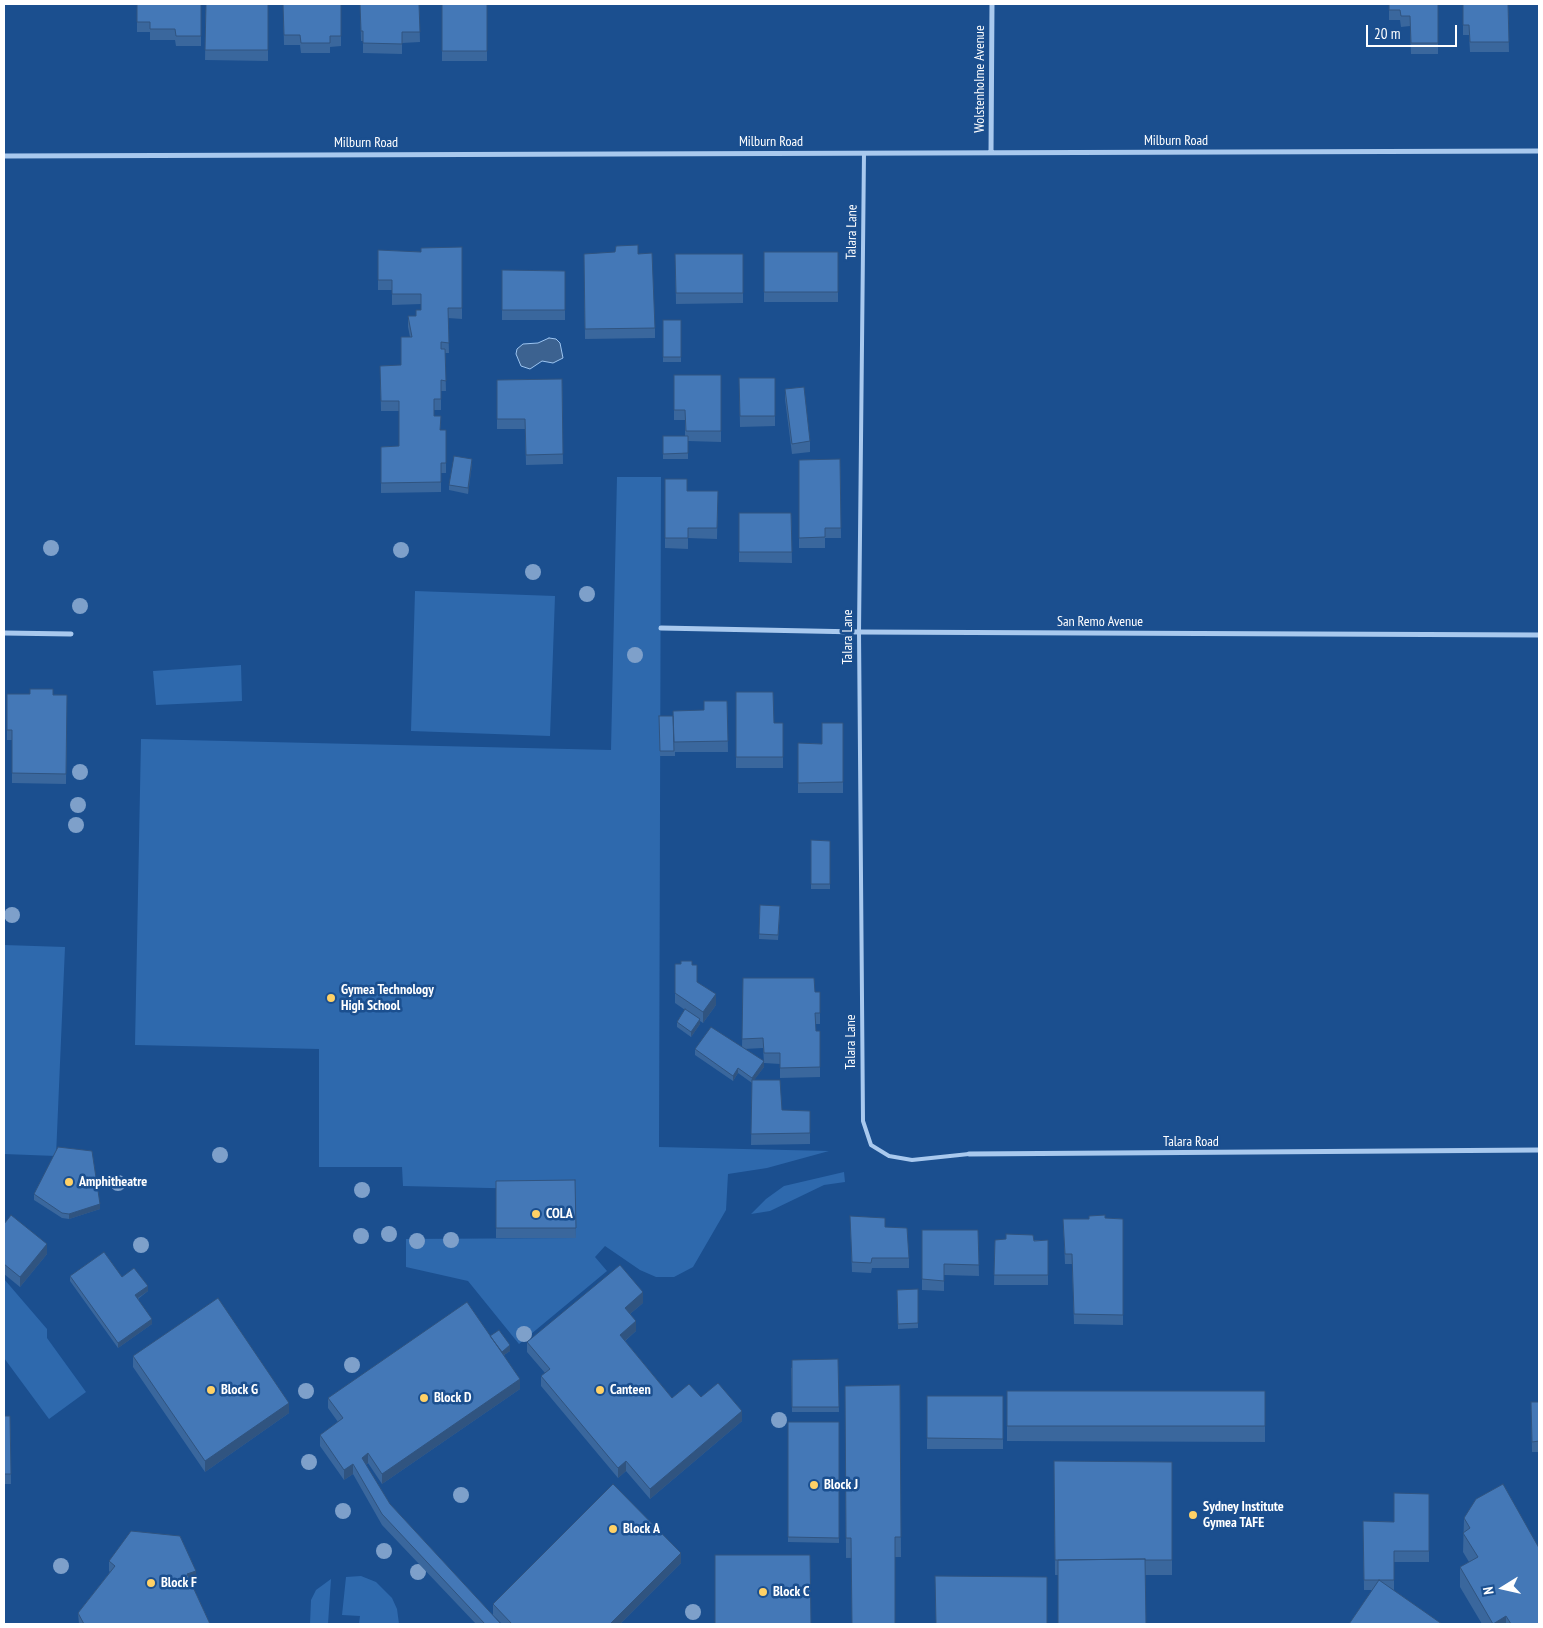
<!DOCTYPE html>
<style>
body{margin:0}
#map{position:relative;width:1543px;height:1628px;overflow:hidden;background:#1b4f8f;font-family:"PT Sans Narrow",sans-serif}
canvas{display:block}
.frame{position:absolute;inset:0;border:5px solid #fff;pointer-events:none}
.north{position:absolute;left:1478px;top:1563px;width:50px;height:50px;-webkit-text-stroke:4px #1b4f8f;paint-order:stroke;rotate:260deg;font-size:14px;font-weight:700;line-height:20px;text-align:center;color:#fff}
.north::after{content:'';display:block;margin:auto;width:18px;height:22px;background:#fff;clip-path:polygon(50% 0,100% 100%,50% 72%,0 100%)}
.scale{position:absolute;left:1366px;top:25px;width:91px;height:22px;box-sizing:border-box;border:2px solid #fff;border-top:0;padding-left:6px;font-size:15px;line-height:18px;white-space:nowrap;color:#fff;-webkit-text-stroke:4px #1b4f8f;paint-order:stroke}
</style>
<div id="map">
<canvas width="1543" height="1628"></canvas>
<div class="frame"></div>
<div class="north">N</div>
<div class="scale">20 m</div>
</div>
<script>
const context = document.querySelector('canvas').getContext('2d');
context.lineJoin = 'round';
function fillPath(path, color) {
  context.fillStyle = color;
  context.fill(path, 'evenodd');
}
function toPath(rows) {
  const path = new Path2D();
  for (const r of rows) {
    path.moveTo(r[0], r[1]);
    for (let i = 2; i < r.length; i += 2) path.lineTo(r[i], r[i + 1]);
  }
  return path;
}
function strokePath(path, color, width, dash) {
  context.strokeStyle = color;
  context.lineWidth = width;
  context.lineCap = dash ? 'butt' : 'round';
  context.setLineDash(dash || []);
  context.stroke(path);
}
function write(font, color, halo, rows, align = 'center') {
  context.font = font + ' "PT Sans Narrow",sans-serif';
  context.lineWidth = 5;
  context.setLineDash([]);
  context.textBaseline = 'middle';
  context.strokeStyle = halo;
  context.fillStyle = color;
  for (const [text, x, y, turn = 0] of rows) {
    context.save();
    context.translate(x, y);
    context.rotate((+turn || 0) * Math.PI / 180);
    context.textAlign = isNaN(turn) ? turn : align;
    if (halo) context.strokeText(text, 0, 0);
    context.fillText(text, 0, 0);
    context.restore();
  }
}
const green = toPath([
 [617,477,661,477,659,1147,829,1151,767,1168,728,1174,726,1210,693,1267,674,1277,656,1277,640,1270,605,1246,595,1257,607,1271,519,1344,468,1281,406,1267,406,1239,576,1238,575,1190,403,1186,402,1167,319,1167,319,1049,135,1045,141,739,611,750],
 [415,591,555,596,550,736,411,731],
 [241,665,242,701,156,705,153,671],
 [4,945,65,947,56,1156,4,1154],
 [844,1172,845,1182,824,1185,770,1211,751,1214,766,1199,784,1186],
 [4,1279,47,1329,47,1338,86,1392,49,1419,4,1358],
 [361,1576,376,1582,392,1598,397,1609,399,1624,359,1624,360,1616,342,1615,346,1577],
 [331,1579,328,1624,310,1624,311,1600,316,1590]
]);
const water = toPath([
 [549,338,556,339,560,343,563,358,553,363,542,361,530,369,521,366,516,354,517,349,523,344,538,343,549,338]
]);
const lane = toPath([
 [864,153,859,632,863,1121,871,1145,889,1156,912,1160,969,1154]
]);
const street = toPath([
 [991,153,992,4],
 [4,156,1539,151],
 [661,628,859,632,1539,635],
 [4,633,71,634],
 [969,1154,1539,1150]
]);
const trees = [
 [51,548],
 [401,550],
 [533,572],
 [587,594],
 [80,606],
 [635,655],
 [80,772],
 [78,805],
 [76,825],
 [12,915],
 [220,1155],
 [118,1183],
 [362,1190],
 [389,1234],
 [361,1236],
 [451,1240],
 [417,1241],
 [141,1245],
 [524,1334],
 [352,1365],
 [306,1391],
 [779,1420],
 [309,1462],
 [461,1495],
 [343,1511],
 [384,1551],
 [61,1566],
 [418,1572],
 [693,1612]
];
const wall = toPath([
 [137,4,201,4,201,46,176,46,175,40,150,40,150,32,137,32],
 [206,4,268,4,268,61,205,60],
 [283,4,341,4,341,46,330,47,330,53,301,53,300,45,284,45],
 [360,4,419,4,420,42,402,43,402,54,363,53,363,41,361,41],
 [442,4,487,4,487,61,442,61],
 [1389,4,1438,4,1438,54,1411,54,1410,26,1401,27,1400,20,1389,20],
 [1463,4,1508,4,1509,52,1470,52,1469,35,1463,35],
 [462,247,462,319,448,318,449,353,445,353,446,391,441,391,441,410,434,410,434,416,440,430,446,430,446,473,441,473,441,492,381,493,381,447,399,446,399,411,381,411,380,366,401,365,410,337,408,327,408,316,416,316,421,310,421,304,392,305,392,290,378,290,378,250,421,252],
 [764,252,838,252,838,302,764,302],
 [584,254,638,254,655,328,655,338,585,339],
 [675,254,743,254,743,303,676,304],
 [502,270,565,271,565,320,502,320],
 [663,320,681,320,681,362,663,362],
 [674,375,721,375,721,442,688,441,688,459,663,459,663,436,685,436,685,420,674,420],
 [739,378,775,378,775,426,740,427],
 [562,379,563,464,526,465,525,429,497,429,497,380],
 [785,389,810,441,810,452,792,454,785,399],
 [840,459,841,538,825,538,825,548,799,548,799,460],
 [472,464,468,494,449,490,449,485],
 [665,479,687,491,718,491,717,539,688,538,688,549,665,548],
 [739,513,791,513,792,563,739,562],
 [736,692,774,723,783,723,783,768,736,768],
 [7,694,67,695,66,784,12,783,12,740,7,740],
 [727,701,728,752,675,752,675,756,660,756,659,716,673,716,704,710],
 [843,723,843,793,798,793,798,743,822,744],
 [811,840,830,841,830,889,811,889],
 [760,905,780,911,778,940,759,939],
 [675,964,692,965,697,982,716,1005,703,1023,700,1021,700,1024,691,1037,677,1027,677,1022,685,1010,675,1003],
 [743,978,815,992,820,992,820,1024,815,1024,816,1031,820,1031,820,1077,780,1078,780,1064,764,1063,763,1048,744,1049,764,1067,754,1080,782,1110,810,1111,810,1144,751,1145,752,1083,738,1073,733,1081,695,1055,695,1049,742,1048],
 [575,1180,576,1238,496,1238,496,1181],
 [34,1194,100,1209,69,1219,62,1218,34,1200],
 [850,1216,885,1227,909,1258,909,1268,872,1268,871,1273,852,1272],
 [1105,1218,1123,1219,1123,1325,1074,1324,1072,1264,1065,1264,1063,1219,1089,1219],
 [4,1224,47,1254,20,1287,4,1274],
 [922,1230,978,1230,979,1276,944,1275,944,1291,922,1290],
 [995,1240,1048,1240,1048,1285,994,1285],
 [70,1276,122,1277,148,1291,138,1299,152,1324,118,1348,70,1281],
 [918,1289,918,1328,898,1329,897,1290],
 [643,1303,630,1314,636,1331,625,1341,672,1398,701,1397,742,1421,650,1499,626,1471,618,1478,541,1386,541,1376,545,1373,527,1352,527,1342],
 [490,1336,510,1351,504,1355,520,1389,382,1484,368,1463,366,1465,390,1504,501,1624,476,1624,382,1525,353,1474,344,1480,320,1446,320,1435,338,1422,328,1408,328,1398],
 [133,1356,289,1413,205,1472,133,1367],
 [838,1359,839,1412,792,1412,791,1368],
 [900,1385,901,1557,846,1558,845,1386],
 [1007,1391,1265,1391,1265,1442,1007,1441],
 [927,1396,1003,1396,1003,1449,927,1449],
 [1531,1402,1539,1402,1539,1452,1532,1452],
 [4,1416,10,1416,11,1484,4,1484],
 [788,1422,839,1422,839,1543,788,1542],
 [1054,1461,1172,1462,1172,1575,1055,1575],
 [1429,1494,1429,1562,1394,1562,1394,1590,1364,1590,1363,1521,1394,1522],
 [1464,1518,1539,1624,1482,1624,1460,1587,1460,1567,1469,1562,1463,1552],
 [109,1561,196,1581,191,1583,210,1624,79,1624,78,1613,110,1572,109,1571],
 [681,1563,620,1624,502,1624,493,1615,493,1604]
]);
const shadedWall = toPath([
 [472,459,472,464,468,494,468,488],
 [716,994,716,1005,703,1023,703,1012],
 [700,1019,700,1024,691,1037,691,1032],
 [764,1061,764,1067,752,1083,752,1078],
 [738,1068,738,1073,733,1081,733,1076],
 [100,1204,100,1209,69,1219,69,1214],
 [47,1244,47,1254,20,1287,20,1277],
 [148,1286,148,1291,135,1300,135,1295],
 [643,1292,643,1303,625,1318,625,1308],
 [152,1319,152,1324,118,1348,118,1343],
 [636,1321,636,1331,620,1345,620,1335],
 [510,1345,510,1351,499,1358,499,1353],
 [520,1379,520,1389,382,1484,382,1474],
 [289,1403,289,1413,205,1472,205,1461],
 [742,1411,742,1421,650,1499,650,1489],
 [368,1453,368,1463,362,1468,362,1458],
 [626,1461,626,1471,618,1478,618,1468],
 [353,1464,353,1474,344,1480,344,1470],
 [681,1553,681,1563,620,1624,610,1624],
 [196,1571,196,1581,187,1585,187,1574],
 [1506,1616,1506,1624,1493,1624]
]);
const building = toPath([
 [137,4,201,4,201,36,176,36,175,29,150,29,150,22,137,22,137,4],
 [206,4,268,4,268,50,205,50,206,4],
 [283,4,341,4,341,36,330,36,330,43,301,43,300,35,284,35,283,4],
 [360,4,419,4,420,32,402,32,402,44,363,43,363,31,361,31,360,4],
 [442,4,487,4,487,51,442,51,442,4],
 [1389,4,1438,4,1438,43,1411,43,1410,16,1401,16,1400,10,1389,10,1389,4],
 [1463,4,1508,4,1509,42,1470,42,1469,25,1463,25,1463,4],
 [638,245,638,254,652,253,655,328,585,329,584,254,615,252,616,246,638,245],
 [462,247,462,308,448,308,449,343,441,342,441,349,445,349,446,381,441,380,441,399,434,399,434,416,441,416,440,430,446,430,446,463,441,463,441,482,381,483,381,447,399,446,399,401,381,401,380,366,401,365,401,337,412,337,408,316,416,316,416,310,421,310,421,294,392,294,392,280,378,280,378,250,421,252,421,248,462,247],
 [764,252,838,252,838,292,764,292,764,252],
 [675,254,743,254,743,293,676,293,675,254],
 [502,270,565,271,565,310,502,310,502,270],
 [663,320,681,320,681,357,663,357,663,320],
 [674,375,721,375,721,431,686,431,685,410,674,410,674,375],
 [739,378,775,378,775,416,740,416,739,378],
 [562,379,563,454,526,455,525,419,497,419,497,380,562,379],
 [804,387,810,441,792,444,785,389,804,387],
 [663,436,688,436,688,453,663,454,663,436],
 [454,456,472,459,468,488,449,485,454,456],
 [840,459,841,528,825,528,825,537,799,538,799,460,840,459],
 [665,479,687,479,687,491,718,491,717,528,688,528,688,538,665,538,665,479],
 [739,513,791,513,792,552,739,552,739,513],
 [30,689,53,689,53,695,67,695,66,774,12,773,12,730,7,730,7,694,30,694,30,689],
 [736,692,773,692,774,723,783,723,783,757,736,757,736,692],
 [704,701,727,701,728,741,674,742,673,711,704,710,704,701],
 [659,716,673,716,674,751,660,751,659,716],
 [822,723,843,723,843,782,798,783,798,743,822,744,822,723],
 [811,840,830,841,830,884,811,884,811,840],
 [760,905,780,906,778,935,759,934,760,905],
 [681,961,692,961,692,965,697,965,697,982,716,994,703,1012,675,993,675,964,681,964,681,961],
 [743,978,814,978,815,992,820,992,820,1013,815,1013,816,1031,820,1031,820,1067,780,1068,780,1053,764,1053,763,1038,742,1039,743,978],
 [685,1009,700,1019,691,1032,677,1022,685,1009],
 [711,1027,764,1061,752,1078,738,1068,733,1076,695,1049,711,1027],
 [752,1080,780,1080,782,1110,810,1111,810,1133,751,1134,752,1080],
 [58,1147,92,1151,100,1204,69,1214,62,1213,34,1194,58,1147],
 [575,1180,576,1228,496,1228,496,1181,575,1180],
 [11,1215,47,1244,20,1277,4,1264,4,1224,11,1215],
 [1105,1215,1105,1218,1123,1219,1123,1315,1074,1314,1072,1254,1065,1254,1063,1219,1089,1219,1089,1216,1105,1215],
 [850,1216,885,1218,885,1227,907,1228,909,1258,872,1258,871,1263,852,1262,850,1216],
 [922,1230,978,1230,979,1265,944,1264,944,1281,922,1279,922,1230],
 [1006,1234,1033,1235,1034,1241,1048,1240,1048,1275,994,1275,995,1240,1006,1239,1006,1234],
 [104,1252,122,1277,134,1268,148,1286,135,1295,152,1319,118,1343,70,1276,104,1252],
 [620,1265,643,1292,625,1308,636,1321,620,1335,672,1398,689,1384,701,1397,718,1383,742,1411,650,1489,626,1461,618,1468,541,1376,550,1369,527,1342,620,1265],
 [918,1289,918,1323,898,1324,897,1290,918,1289],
 [218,1298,289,1403,205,1461,133,1356,218,1298],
 [467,1302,520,1379,382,1474,368,1453,362,1458,390,1504,501,1624,485,1624,382,1514,353,1464,344,1470,320,1435,343,1418,328,1398,467,1302],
 [499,1330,510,1345,502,1352,490,1336,499,1330],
 [838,1359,839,1407,792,1407,792,1360,838,1359],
 [900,1385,901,1537,895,1537,895,1624,852,1624,851,1538,846,1538,845,1386,900,1385],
 [1007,1391,1265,1391,1265,1426,1007,1426,1007,1391],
 [927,1396,1003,1396,1003,1439,927,1438,927,1396],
 [1531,1402,1539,1402,1539,1441,1532,1442,1531,1402],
 [4,1416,10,1416,11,1474,4,1474,4,1416],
 [788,1422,839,1422,839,1538,788,1537,788,1422],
 [1054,1461,1172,1462,1172,1560,1145,1560,1145,1559,1055,1560,1054,1461],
 [613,1484,681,1553,610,1624,512,1624,493,1604,613,1484],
 [1503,1484,1539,1548,1539,1624,1511,1624,1506,1616,1493,1624,1460,1567,1478,1557,1463,1533,1470,1528,1464,1518,1476,1499,1503,1484],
 [1394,1493,1429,1494,1429,1551,1394,1551,1394,1580,1364,1580,1363,1521,1394,1522,1394,1493],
 [131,1531,180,1536,196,1571,187,1574,210,1624,84,1624,78,1613,115,1566,109,1561,131,1531],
 [715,1555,810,1555,811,1624,715,1624,715,1555],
 [1145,1559,1146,1624,1058,1624,1058,1560,1145,1559],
 [935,1576,1047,1577,1047,1624,936,1624,935,1576],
 [1379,1580,1442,1624,1349,1624,1379,1580]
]);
const markers = [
 [331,998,5,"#ffd166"],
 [69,1182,5,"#ffd166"],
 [536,1214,5,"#ffd166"],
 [211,1390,5,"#ffd166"],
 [600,1390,5,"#ffd166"],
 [424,1398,5,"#ffd166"],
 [814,1485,5,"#ffd166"],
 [1193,1515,5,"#ffd166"],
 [613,1529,5,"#ffd166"],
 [151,1583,5,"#ffd166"],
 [763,1592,5,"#ffd166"]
];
const streetNames = [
 ["Wolstenholme Avenue",980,79,-90],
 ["Milburn Road",1176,141],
 ["Milburn Road",771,142],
 ["Milburn Road",366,143],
 ["Talara Lane",852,232,-89],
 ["San Remo Avenue",1100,622],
 ["Talara Lane",848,637,-90],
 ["Talara Lane",851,1042,-90],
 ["Talara Road",1191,1142]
];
const poiNames = [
 ["Gymea Technology",341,990],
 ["High School",341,1006],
 ["Amphitheatre",79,1182],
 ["COLA",546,1214],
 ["Block G",221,1390],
 ["Canteen",610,1390],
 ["Block D",434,1398],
 ["Block J",824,1485],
 ["Sydney Institute",1203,1507],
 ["Gymea TAFE",1203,1523],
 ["Block A",623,1529],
 ["Block F",161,1583],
 ["Block C",773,1592]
];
fillPath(green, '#2e69ad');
fillPath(water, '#3c6290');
strokePath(water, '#9cc4f0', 1);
strokePath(lane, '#a9c9ee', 4);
strokePath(street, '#a9c9ee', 5);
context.fillStyle = '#7ea0ca';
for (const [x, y] of trees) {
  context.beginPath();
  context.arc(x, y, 8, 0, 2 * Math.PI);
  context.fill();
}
fillPath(wall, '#3a679d');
fillPath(shadedWall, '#305480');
fillPath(building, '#4478b7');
strokePath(building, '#305480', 1);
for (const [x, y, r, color] of markers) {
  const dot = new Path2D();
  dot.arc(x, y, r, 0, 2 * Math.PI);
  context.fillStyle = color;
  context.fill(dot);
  strokePath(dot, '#1b4f8f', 2);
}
write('14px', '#fff', '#1b4f8f', streetNames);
write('bold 14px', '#fff', '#1b4f8f', poiNames, 'left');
</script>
